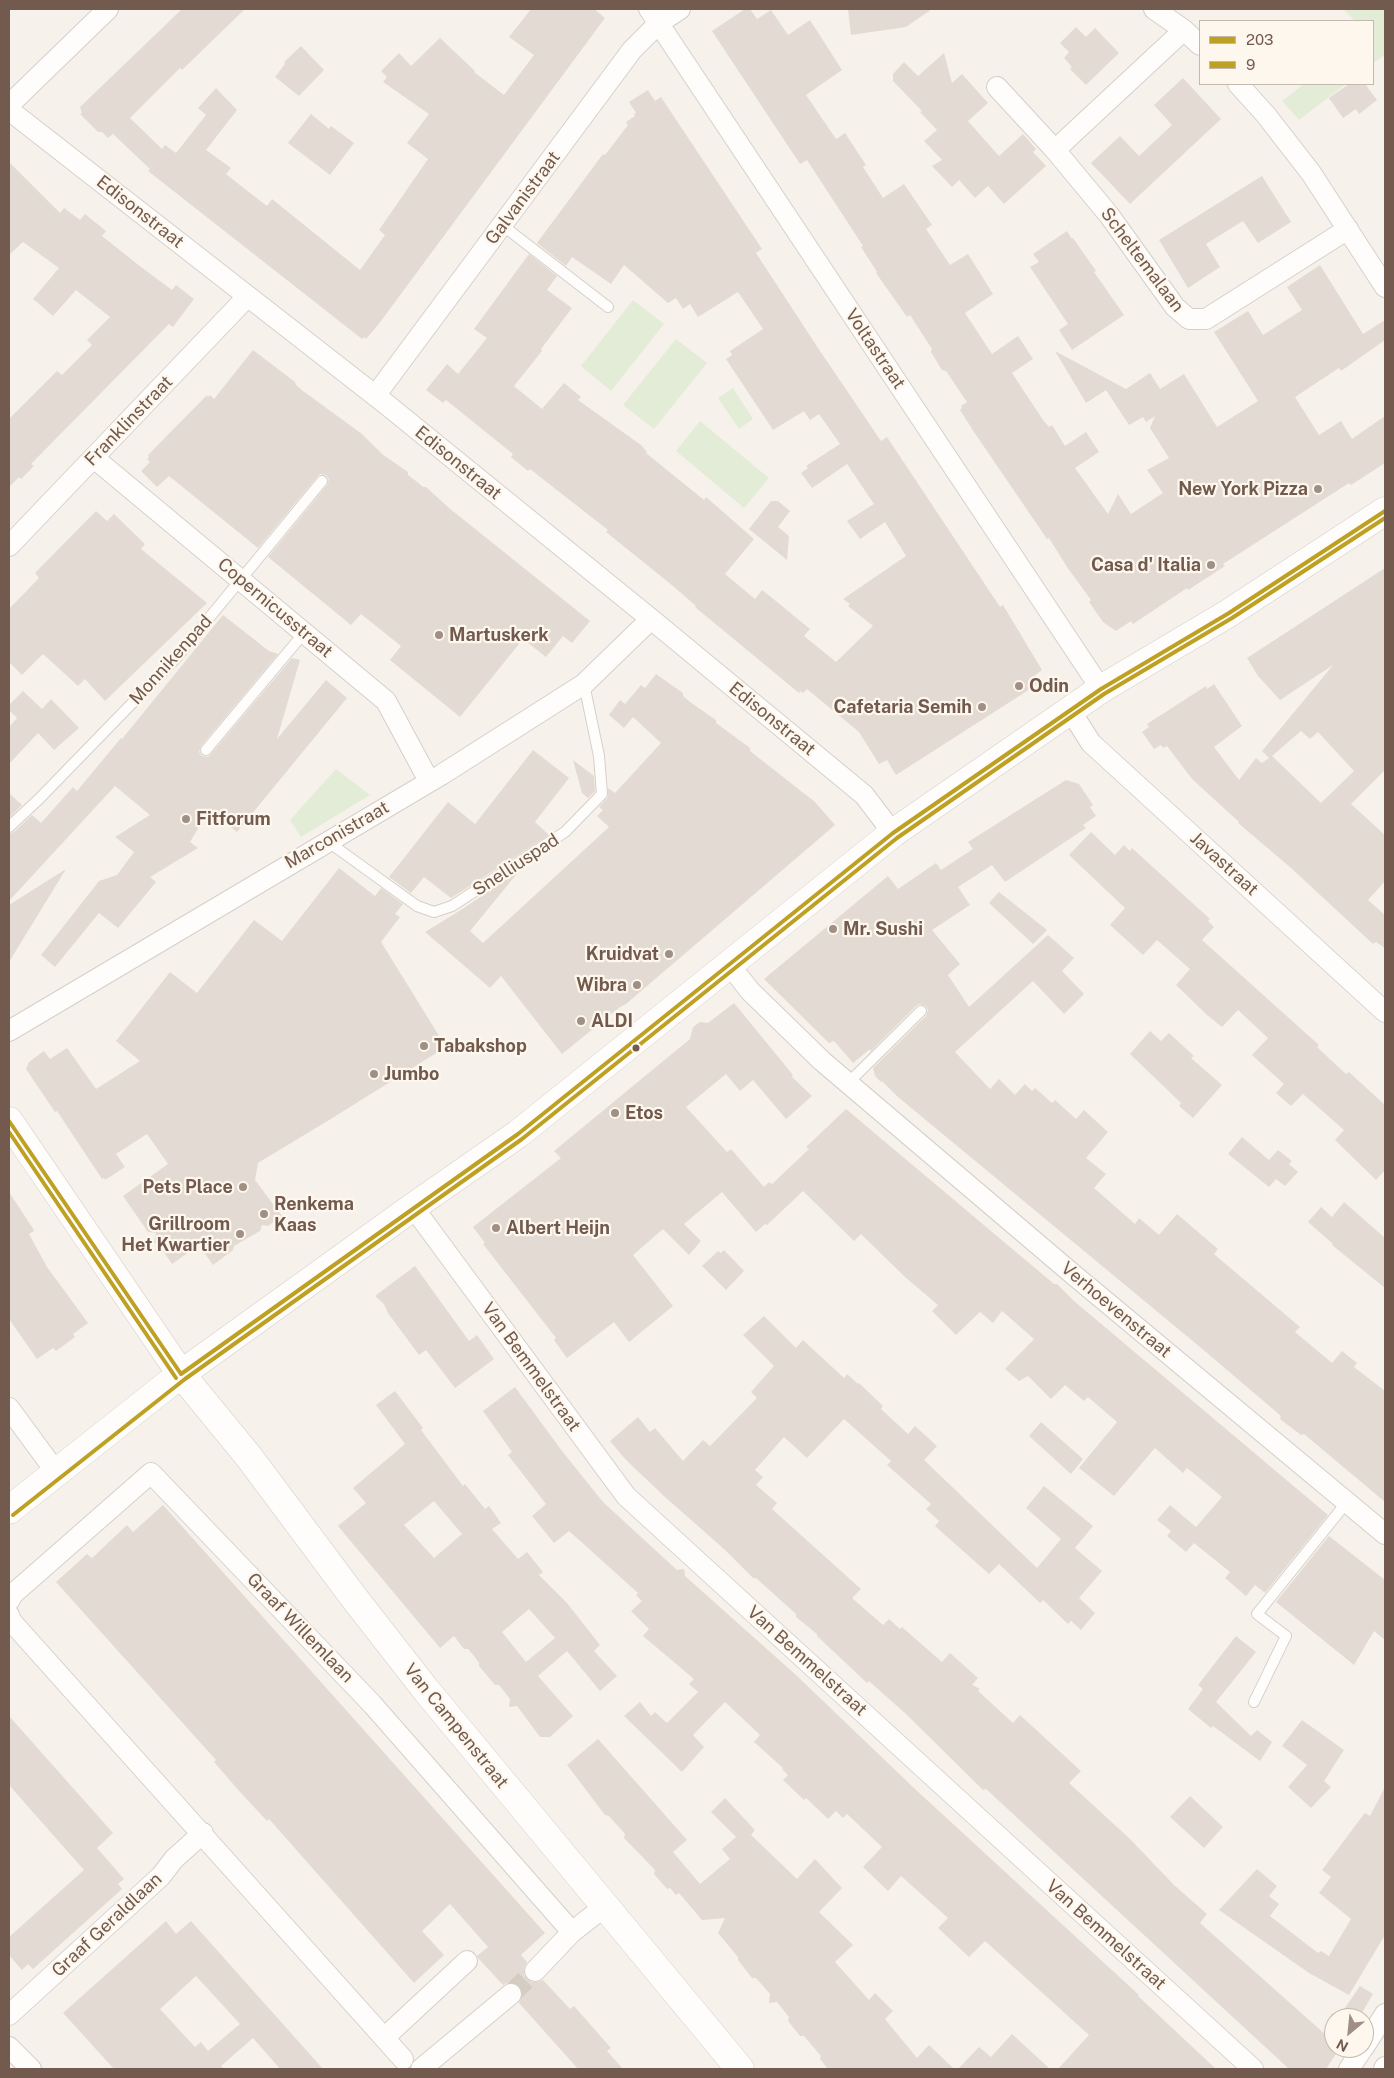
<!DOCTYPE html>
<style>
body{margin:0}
#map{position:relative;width:1394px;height:2078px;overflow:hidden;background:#f6f2eb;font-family:"Public Sans",sans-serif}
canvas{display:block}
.frame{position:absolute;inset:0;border:10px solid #725a4e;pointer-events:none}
.legend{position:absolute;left:1199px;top:20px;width:175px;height:65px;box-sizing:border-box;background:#fdf7ed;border:1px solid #c5b8ad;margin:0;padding:6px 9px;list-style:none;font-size:15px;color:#725a4e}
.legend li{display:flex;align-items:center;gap:10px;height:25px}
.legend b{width:25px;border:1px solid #c5b8ad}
.north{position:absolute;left:1324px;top:2008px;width:50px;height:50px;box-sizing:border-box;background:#fdf7ed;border:1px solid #c5b8ad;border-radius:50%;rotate:208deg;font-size:14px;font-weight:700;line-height:20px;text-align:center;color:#725a4e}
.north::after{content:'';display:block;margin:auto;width:18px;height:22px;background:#a08f85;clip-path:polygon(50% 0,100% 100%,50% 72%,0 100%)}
</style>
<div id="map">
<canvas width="1394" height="2078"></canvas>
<div class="frame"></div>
<ul class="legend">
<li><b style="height:6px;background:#bea023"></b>203</li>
<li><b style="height:6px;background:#bea023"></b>9</li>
</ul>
<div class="north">N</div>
</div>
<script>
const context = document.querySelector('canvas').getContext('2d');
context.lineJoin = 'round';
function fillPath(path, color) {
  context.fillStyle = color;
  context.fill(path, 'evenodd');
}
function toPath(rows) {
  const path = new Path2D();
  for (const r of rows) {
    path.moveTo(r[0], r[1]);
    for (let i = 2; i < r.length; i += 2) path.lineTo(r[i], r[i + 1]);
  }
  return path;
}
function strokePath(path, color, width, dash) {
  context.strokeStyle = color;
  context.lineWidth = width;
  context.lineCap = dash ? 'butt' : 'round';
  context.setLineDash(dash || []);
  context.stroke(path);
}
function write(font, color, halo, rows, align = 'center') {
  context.font = font + ' "Public Sans",sans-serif';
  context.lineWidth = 4.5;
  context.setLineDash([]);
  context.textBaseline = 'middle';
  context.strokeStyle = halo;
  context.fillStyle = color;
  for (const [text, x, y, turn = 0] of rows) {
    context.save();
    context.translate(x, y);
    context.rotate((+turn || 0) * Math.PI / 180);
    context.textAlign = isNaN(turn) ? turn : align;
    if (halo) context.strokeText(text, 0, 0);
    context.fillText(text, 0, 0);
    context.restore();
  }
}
const green = toPath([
 [1343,9,1385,9,1385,55,1373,63,1373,21,1355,21],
 [1304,84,1346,84,1299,120,1282,101],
 [633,300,664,324,611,391,581,366],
 [676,339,707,363,654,429,623,405],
 [733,388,753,419,739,429,718,398],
 [700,421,769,478,744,508,676,451],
 [336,769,370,795,301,837,290,820]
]);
const building = toPath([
 [182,9,245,9,182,70,180,68,130,118,162,149,165,145,176,153,206,115,198,108,216,88,237,110,206,150,231,168,226,174,250,193,267,206,272,199,360,270,385,235,379,230,428,159,407,143,429,114,383,82,387,77,381,71,399,53,411,66,440,38,475,71,474,72,504,95,534,55,509,37,531,9,594,9,605,18,378,325,366,339,364,337,362,339,148,171,150,169,113,134,108,138,102,132,98,132,80,114,82,113,80,107],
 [745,9,750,9,757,19,771,10,788,35,810,20,842,70,806,95,836,139,845,133,866,165,863,167,883,198,904,184,932,225,926,229,950,265,968,254,993,294,965,313,992,354,1018,336,1033,359,1012,373,1043,420,1049,427,1052,425,1065,446,1086,432,1099,452,1075,468,1108,514,1118,494,1131,514,1163,493,1147,470,1169,458,1150,428,1155,416,1146,422,1143,417,1129,425,1106,390,1086,403,1055,351,1126,389,1150,373,1160,389,1184,374,1217,427,1258,401,1214,332,1248,311,1263,335,1302,310,1287,287,1320,265,1363,334,1385,320,1385,340,1341,371,1339,368,1295,397,1319,435,1341,421,1352,439,1385,416,1385,463,1351,485,1349,483,1223,564,1225,566,1188,590,1187,588,1133,624,1131,621,1116,631,1103,622,1089,602,1091,600,1067,567,1049,538,1047,539,974,432,960,410,962,408,961,406,967,402,946,371,942,370,931,352,932,349,910,315,907,317,876,273,877,272,861,247,863,246,807,160,800,164,712,31],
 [848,9,932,9,906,27,851,35],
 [1076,27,1086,37,1095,28,1119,53,1086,85,1070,69,1072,67,1064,58,1069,52,1060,43],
 [301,46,324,70,299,96,275,77,285,64,284,62],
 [944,53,952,83,962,74,988,103,968,121,999,156,1023,134,1036,149,1033,152,1046,166,1004,204,988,186,975,198,959,180,952,187,932,166,942,160,924,141,937,130,920,112,922,111,893,81,893,74,904,62,918,76],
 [1183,78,1221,119,1130,204,1091,163,1120,136,1139,156,1172,125,1154,105],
 [1349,84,1365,84,1377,100,1359,114,1356,109,1343,118,1329,98],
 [648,90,655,101,661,97,762,249,756,253,818,348,881,441,887,437,1000,607,1003,605,1042,670,1035,675,1040,681,1027,691,896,775,887,760,879,764,859,732,807,689,803,693,801,691,799,693,695,607,696,606,673,586,606,532,608,530,530,469,528,471,511,457,513,454,446,400,443,403,426,390,447,364,458,374,487,338,474,329,529,254,557,276,547,290,572,308,541,349,542,351,514,386,542,409,564,383,581,397,578,400,641,445,647,452,646,453,704,500,706,497,754,539,725,574,755,599,762,590,771,597,810,629,804,636,836,662,873,626,848,606,850,604,843,599,906,556,885,522,860,539,847,521,874,504,847,464,812,488,801,473,808,468,806,466,840,444,819,414,810,420,804,411,773,430,726,359,732,355,730,351,763,329,738,292,698,317,690,304,683,309,676,298,668,303,624,265,611,284,572,257,566,266,537,243,603,154,605,155,628,125,626,122,635,116,634,114,636,113,629,102],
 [311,114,329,129,331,126,354,143,330,175,288,143],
 [9,162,60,213,64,208,80,220,85,214,106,231,102,236,141,267,172,290,176,285,194,299,173,327,169,324,31,464,34,466,21,479,19,477,9,487,9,419,57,371,62,375,92,345,87,340,110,317,76,290,53,316,33,299,59,268,23,242,9,255],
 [1262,176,1291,222,1258,243,1243,221,1206,244,1220,267,1188,288,1159,240],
 [1067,231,1072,239,1073,238,1096,271,1094,272,1124,315,1072,350,1059,330,1068,324,1030,267,1039,262,1033,254],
 [253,350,295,382,296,385,303,391,362,434,382,454,408,472,408,475,416,481,423,487,426,487,449,508,590,621,572,643,563,636,546,657,523,639,460,717,390,660,401,646,361,614,351,625,268,557,327,485,329,479,326,475,320,474,317,477,258,548,169,476,157,487,141,471,150,462,147,459,149,457,148,455,207,395,208,397,210,395,214,399],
 [771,501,778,501,790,511,778,527,789,536,787,560,749,529],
 [96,511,107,521,114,514,145,544,141,549,207,603,105,701,85,679,78,686,43,654,22,675,9,662,9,609,39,578,35,573],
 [1385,568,1385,770,1351,804,1385,835,1385,881,1368,900,1385,915,1385,948,1376,942,1373,944,1290,867,1238,823,1239,822,1192,779,1167,746,1163,748,1161,745,1154,749,1142,732,1149,727,1147,724,1206,686,1207,689,1214,684,1242,726,1214,747,1239,780,1256,758,1262,763,1269,758,1262,751,1333,665,1280,700,1258,676,1247,658],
 [1301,731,1310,739,1318,732,1354,771,1321,803,1272,756],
 [223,615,269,651,278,654,201,746,199,752,202,756,208,757,211,754,292,658,300,660,277,739,326,680,347,698,237,832,209,810,190,842,198,848,150,877,156,882,118,928,99,913,55,967,41,955,99,881,117,875,134,852,115,837,150,815,115,786,9,901,9,834,14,832,32,815,41,823,73,787,77,791,121,738,122,739],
 [656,674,683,693,683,696,690,702,716,720,716,723,750,748,750,751,815,802,835,825,626,1004,620,1007,562,1054,501,976,490,988,425,932,464,908,520,870,470,931,483,943,609,827,597,816,603,810,599,807,608,797,608,788,615,793,661,743,633,717,624,728,609,715,620,700,625,704,641,685,645,688],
 [23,691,42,709,51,699,79,728,54,750,38,733,9,764,9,727,17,718,9,710,9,705],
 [533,750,569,778,535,822,549,835,451,898,424,877,411,893,389,877,448,802,475,824],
 [573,760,594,776,595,791,588,798,582,793],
 [1066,780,1079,784,1093,805,1090,807,1096,816,1083,825,1086,828,1005,882,992,865,958,887,970,905,932,930,960,964,948,975,969,1007,1048,935,1074,958,1062,971,1084,994,1064,1014,1033,981,955,1052,990,1089,999,1079,1015,1095,1025,1084,1032,1091,1035,1088,1052,1103,1055,1100,1076,1119,1084,1110,1108,1132,1086,1158,1106,1174,1094,1188,1135,1224,1139,1218,1159,1235,1177,1214,1218,1249,1214,1254,1300,1327,1295,1332,1332,1363,1342,1351,1357,1363,1354,1367,1385,1391,1385,1502,1304,1434,1301,1435,1280,1419,1281,1416,1200,1347,898,1097,883,1082,880,1081,875,1076,873,1068,926,1016,928,1010,926,1006,920,1004,916,1006,870,1052,870,1049,853,1063,834,1041,829,1043,764,979,888,876,898,889,936,863,941,870,973,849,968,842],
 [9,793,22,805,9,818],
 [1091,832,1115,855,1124,845,1130,851,1132,848,1210,919,1208,921,1214,927,1202,940,1319,1045,1317,1047,1346,1074,1349,1072,1385,1105,1385,1170,1376,1180,1335,1140,1344,1130,1303,1094,1291,1106,1276,1093,1284,1084,1252,1055,1268,1038,1238,1010,1222,1027,1207,1015,1176,985,1190,969,1157,940,1143,955,1110,925,1125,908,1069,855],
 [339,868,375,896,381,888,403,904,395,914,400,917,381,942,446,1047,334,1117,258,1163,255,1180,282,1216,268,1226,262,1225,260,1231,234,1246,233,1250,213,1265,199,1245,172,1264,163,1251,164,1245,154,1243,156,1233,148,1232,123,1196,168,1164,147,1134,116,1154,125,1167,105,1180,104,1178,102,1179,57,1111,55,1112,26,1069,29,1062,44,1051,50,1059,67,1048,96,1089,140,1061,116,1041,170,972,197,993,254,920,282,941],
 [66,869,9,962,9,905],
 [999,892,1047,930,1033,944,989,903],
 [734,1003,793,1075,792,1077,812,1096,786,1119,753,1080,740,1091,726,1074,686,1107,727,1152,731,1149,764,1187,769,1182,772,1184,809,1149,806,1147,846,1109,1054,1284,1057,1284,1074,1301,1328,1515,1265,1593,1255,1585,1246,1596,1225,1578,1230,1572,1194,1543,1186,1552,1167,1536,1171,1531,1157,1520,1170,1505,1196,1527,1222,1497,1203,1481,1187,1468,1183,1473,1155,1448,1114,1496,1079,1468,1117,1422,1088,1397,1084,1401,1065,1385,1051,1399,1028,1376,1019,1381,1005,1369,1034,1339,1002,1311,993,1323,980,1312,956,1335,932,1311,938,1305,905,1277,861,1234,854,1241,803,1191,767,1225,765,1224,756,1232,722,1192,684,1224,701,1241,689,1255,663,1229,633,1255,673,1306,629,1342,614,1322,567,1358,554,1340,556,1338,483,1244,485,1243,473,1227,561,1158,554,1151,690,1039,693,1027,700,1022,708,1023],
 [1150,1031,1161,1041,1169,1033,1194,1056,1191,1058,1222,1085,1193,1118,1179,1106,1181,1103,1130,1054],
 [1242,1137,1269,1160,1278,1150,1292,1161,1289,1164,1298,1172,1285,1186,1276,1179,1269,1187,1228,1154],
 [9,1192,32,1227,34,1231,29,1234,47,1267,88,1323,73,1334,75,1337,56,1351,53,1348,37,1359,9,1319],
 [1344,1202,1385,1238,1385,1288,1332,1245,1333,1244,1308,1222,1321,1207,1332,1217],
 [724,1250,744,1271,726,1290,702,1266,718,1251,721,1253],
 [415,1266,469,1341,477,1335,494,1359,455,1388,426,1350,419,1355,388,1313,384,1304,375,1296],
 [764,1316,796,1348,803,1340,844,1378,847,1374,858,1384,859,1383,883,1406,881,1409,908,1434,915,1426,937,1446,924,1460,1037,1568,1061,1539,1026,1508,1044,1486,1093,1526,1075,1548,1102,1571,1079,1598,1095,1613,1081,1630,1071,1621,1068,1624,1043,1600,1040,1603,999,1564,989,1574,945,1535,935,1526,939,1521,926,1509,931,1504,887,1465,891,1461,844,1419,807,1458,784,1437,755,1470,763,1477,756,1485,777,1503,772,1509,861,1589,852,1598,883,1625,889,1619,900,1629,902,1627,942,1662,950,1653,978,1678,972,1685,980,1689,978,1691,1013,1723,1020,1715,1081,1771,1069,1783,1130,1839,1174,1885,1207,1914,1200,1923,1326,2035,1334,2024,1334,2048,1340,2048,1326,2069,1289,2069,986,1789,983,1790,906,1714,869,1681,867,1683,817,1636,817,1634,796,1617,796,1614,756,1578,753,1578,724,1549,665,1497,626,1460,610,1441,638,1417,650,1432,655,1428,683,1461,703,1440,710,1446,757,1398,751,1392,774,1366,743,1335],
 [515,1387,562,1451,603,1502,677,1570,684,1569,685,1576,796,1675,915,1789,1139,1995,1138,1996,1216,2069,1058,2069,1089,2035,985,1941,969,1957,938,1928,948,1918,901,1876,888,1891,863,1867,882,1847,847,1814,843,1818,836,1811,828,1819,806,1798,804,1800,783,1780,788,1775,782,1769,783,1768,754,1742,760,1735,725,1702,693,1735,704,1747,682,1772,624,1716,640,1702,651,1716,655,1712,667,1723,698,1692,689,1684,694,1679,643,1636,649,1629,631,1611,642,1601,636,1595,638,1593,569,1531,554,1543,532,1516,546,1504,508,1455,512,1452,483,1411],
 [395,1391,423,1428,421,1430,463,1486,465,1484,485,1509,489,1506,501,1523,492,1529,518,1559,527,1552,543,1572,539,1575,567,1603,600,1645,594,1651,617,1676,600,1691,567,1651,538,1676,573,1716,550,1737,540,1737,517,1706,509,1707,510,1699,499,1685,495,1685,479,1666,479,1663,474,1656,468,1649,464,1649,454,1636,440,1648,338,1526,366,1503,353,1488,405,1444,376,1405],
 [434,1501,462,1534,434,1558,404,1525],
 [529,1609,555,1638,526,1662,502,1632],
 [1041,1422,1083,1459,1071,1474,1029,1436],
 [163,1505,545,1933,521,1955,527,1962,524,1968,524,1975,532,1982,538,1982,543,1980,570,2009,574,2006,611,2048,607,2051,623,2069,578,2069,519,2003,523,1992,520,1986,509,1982,503,1985,478,1958,477,1956,488,1947,450,1904,422,1931,444,1955,414,1983,269,1819,267,1821,240,1792,214,1762,216,1760,56,1582,87,1554,92,1558,127,1525,133,1532],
 [1329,1536,1385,1580,1385,1640,1374,1631,1354,1665,1276,1602],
 [1236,1636,1256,1652,1216,1702,1251,1736,1257,1730,1272,1742,1260,1761,1213,1726,1211,1728,1188,1709,1203,1689,1198,1685],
 [9,1716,113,1833,97,1848,124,1879,118,1884,122,1889,33,1969,28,1964,22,1970,9,1955,9,1937,84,1870,9,1785],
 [1302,1720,1344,1750,1324,1781,1331,1787,1311,1808,1288,1787,1307,1765,1282,1746],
 [598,1739,687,1840,673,1852,700,1884,730,1859,722,1849,736,1837,711,1812,725,1798,755,1830,751,1835,797,1879,815,1859,842,1888,819,1912,853,1945,835,1962,869,2000,875,1993,893,2011,885,2019,917,2058,929,2045,954,2069,828,2069,820,2059,821,2056,804,2036,800,2036,788,2021,789,2017,777,2002,769,2003,770,1994,756,1978,752,1978,738,1960,738,1957,718,1933,725,1918,702,1920,679,1893,676,1895,670,1888,667,1889,654,1874,655,1870,624,1838,625,1834,609,1816,605,1815,567,1765],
 [1385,1787,1385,1935,1349,1995,1309,1973,1219,1910,1257,1869,1277,1886,1269,1896,1279,1904,1270,1916,1318,1953,1321,1951,1329,1956,1351,1919,1319,1893,1331,1877,1322,1870,1364,1814,1365,1813,1370,1816],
 [1190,1796,1223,1827,1204,1848,1170,1817],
 [166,1921,176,1934,191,1921,323,2069,280,2069,253,2038,221,2066,224,2069,114,2069,63,2013],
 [196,1976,240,2024,208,2051,201,2042,195,2047,160,2009],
 [1360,1986,1373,1994,1359,2018,1338,2018],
 [1012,2034,1050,2069,958,2069,979,2047,991,2057]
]);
const streetTunnel = toPath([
 [511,1994,535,1971]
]);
const lane = toPath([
 [502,225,608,307],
 [206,750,304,633],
 [9,827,39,799,176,658,322,481],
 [327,841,417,906,434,912,452,906,565,832,602,794,599,756,584,684],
 [848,1083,921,1011],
 [1254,1702,1286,1636,1257,1614,1347,1502]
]);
const street = toPath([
 [649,9,1101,689],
 [1154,9,1184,30,1200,45],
 [1238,84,1266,115,1311,173,1385,287],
 [997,87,1055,150,1109,215,1175,307,1189,319,1206,319,1348,229],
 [9,105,108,9],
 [9,110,386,404,651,619,864,795,893,833],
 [1055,150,1184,30],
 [375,396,632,50,659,23,680,9],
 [94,458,386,701,429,781],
 [9,546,248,296],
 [1070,710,1091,743,1385,1012],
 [729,964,750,991,822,1061,1075,1276,1385,1534],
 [9,1031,441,775,584,684,651,619],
 [413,1207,626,1496,1253,2069],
 [9,1408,56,1472],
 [9,1601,13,1594,151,1473,372,1704,572,1932],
 [9,1615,11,1621,403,2059],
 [535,1971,572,1932,604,1907],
 [9,2015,161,1876,174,1859,203,1833],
 [384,2038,467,1961],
 [9,2047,31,2069],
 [1364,2047,1385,2014],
 [421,2069,511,1994],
 [1349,2069,1363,2048],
 [1384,2069,1385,2067]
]);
const secondary = toPath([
 [9,1121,181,1374,249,1457,355,1599,426,1690,740,2069],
 [9,1510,181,1374,413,1207,518,1134,893,833,1101,689,1229,613,1385,511]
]);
const bus1 = toPath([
 [9,1121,181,1374],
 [181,1374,518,1134,893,833,1101,689,1229,613,1385,511]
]);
const bus2 = toPath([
 [9,1132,176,1378],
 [13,1515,185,1379,522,1139,897,838,1104,694,1232,618,1385,518]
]);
const markers = [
 [1318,489,5,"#a08f85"],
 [1211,565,5,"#a08f85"],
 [439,635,5,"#a08f85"],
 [1019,686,5,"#a08f85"],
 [982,707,5,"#a08f85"],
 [186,819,5,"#a08f85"],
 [833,929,5,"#a08f85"],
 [669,954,5,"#a08f85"],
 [637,985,5,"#a08f85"],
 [581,1021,5,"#a08f85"],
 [424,1046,5,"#a08f85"],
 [636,1048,4.5,"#725a4e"],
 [374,1074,5,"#a08f85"],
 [615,1113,5,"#a08f85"],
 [243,1187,5,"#a08f85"],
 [264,1214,5,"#a08f85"],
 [496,1228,5,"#a08f85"],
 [240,1234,5,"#a08f85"]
];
const streetNames = [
 ["Galvanistraat",523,198,-53],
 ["Edisonstraat",140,212,38],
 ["Scheltemalaan",1142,260,53],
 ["Voltastraat",875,349,56],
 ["Franklinstraat",129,421,-46],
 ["Edisonstraat",458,463,39],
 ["Copernicusstraat",275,608,40],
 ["Monnikenpad",171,660,-48],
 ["Edisonstraat",772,719,39],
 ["Marconistraat",337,835,-30],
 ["Javastraat",1224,864,42],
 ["Snelliuspad",516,865,-33],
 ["Verhoevenstraat",1116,1310,40],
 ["Van Bemmelstraat",531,1367,54],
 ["Graaf Willemlaan",300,1628,46],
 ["Van Bemmelstraat",807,1661,42],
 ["Van Campenstraat",456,1726,51],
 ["Graaf Geraldlaan",107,1925,-43],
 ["Van Bemmelstraat",1106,1935,42]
];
const poiNames = [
 ["New York Pizza",1308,489,"right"],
 ["Casa d' Italia",1201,565,"right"],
 ["Martuskerk",449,635],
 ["Odin",1029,686],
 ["Cafetaria Semih",972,707,"right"],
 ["Fitforum",196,819],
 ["Mr. Sushi",843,929],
 ["Kruidvat",659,954,"right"],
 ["Wibra",627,985,"right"],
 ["ALDI",591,1021],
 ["Tabakshop",434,1046],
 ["Jumbo",384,1074],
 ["Etos",625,1113],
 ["Pets Place",233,1187,"right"],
 ["Renkema",274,1204],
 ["Kaas",274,1225],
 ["Grillroom",230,1224,"right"],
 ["Het Kwartier",230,1245,"right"],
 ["Albert Heijn",506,1228]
];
fillPath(green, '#e3ecd7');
fillPath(building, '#e2dad3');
strokePath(streetTunnel, '#d5ccc4', 20, [20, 10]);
strokePath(lane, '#d5cfc9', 12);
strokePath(street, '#d5cfc9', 22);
strokePath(secondary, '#d6cfc9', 29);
strokePath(lane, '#fefdfc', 10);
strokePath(street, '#fefdfc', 20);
strokePath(secondary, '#fefdfc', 28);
strokePath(bus1, '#bea023', 4);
strokePath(bus2, '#bea023', 4);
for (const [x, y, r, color] of markers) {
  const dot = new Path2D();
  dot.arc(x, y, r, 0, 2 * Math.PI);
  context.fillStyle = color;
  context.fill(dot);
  strokePath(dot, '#fdf7ed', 2);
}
write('18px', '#725a4e', '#fdf7ed', streetNames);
write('bold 18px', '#725a4e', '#fdf7ed', poiNames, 'left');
</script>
